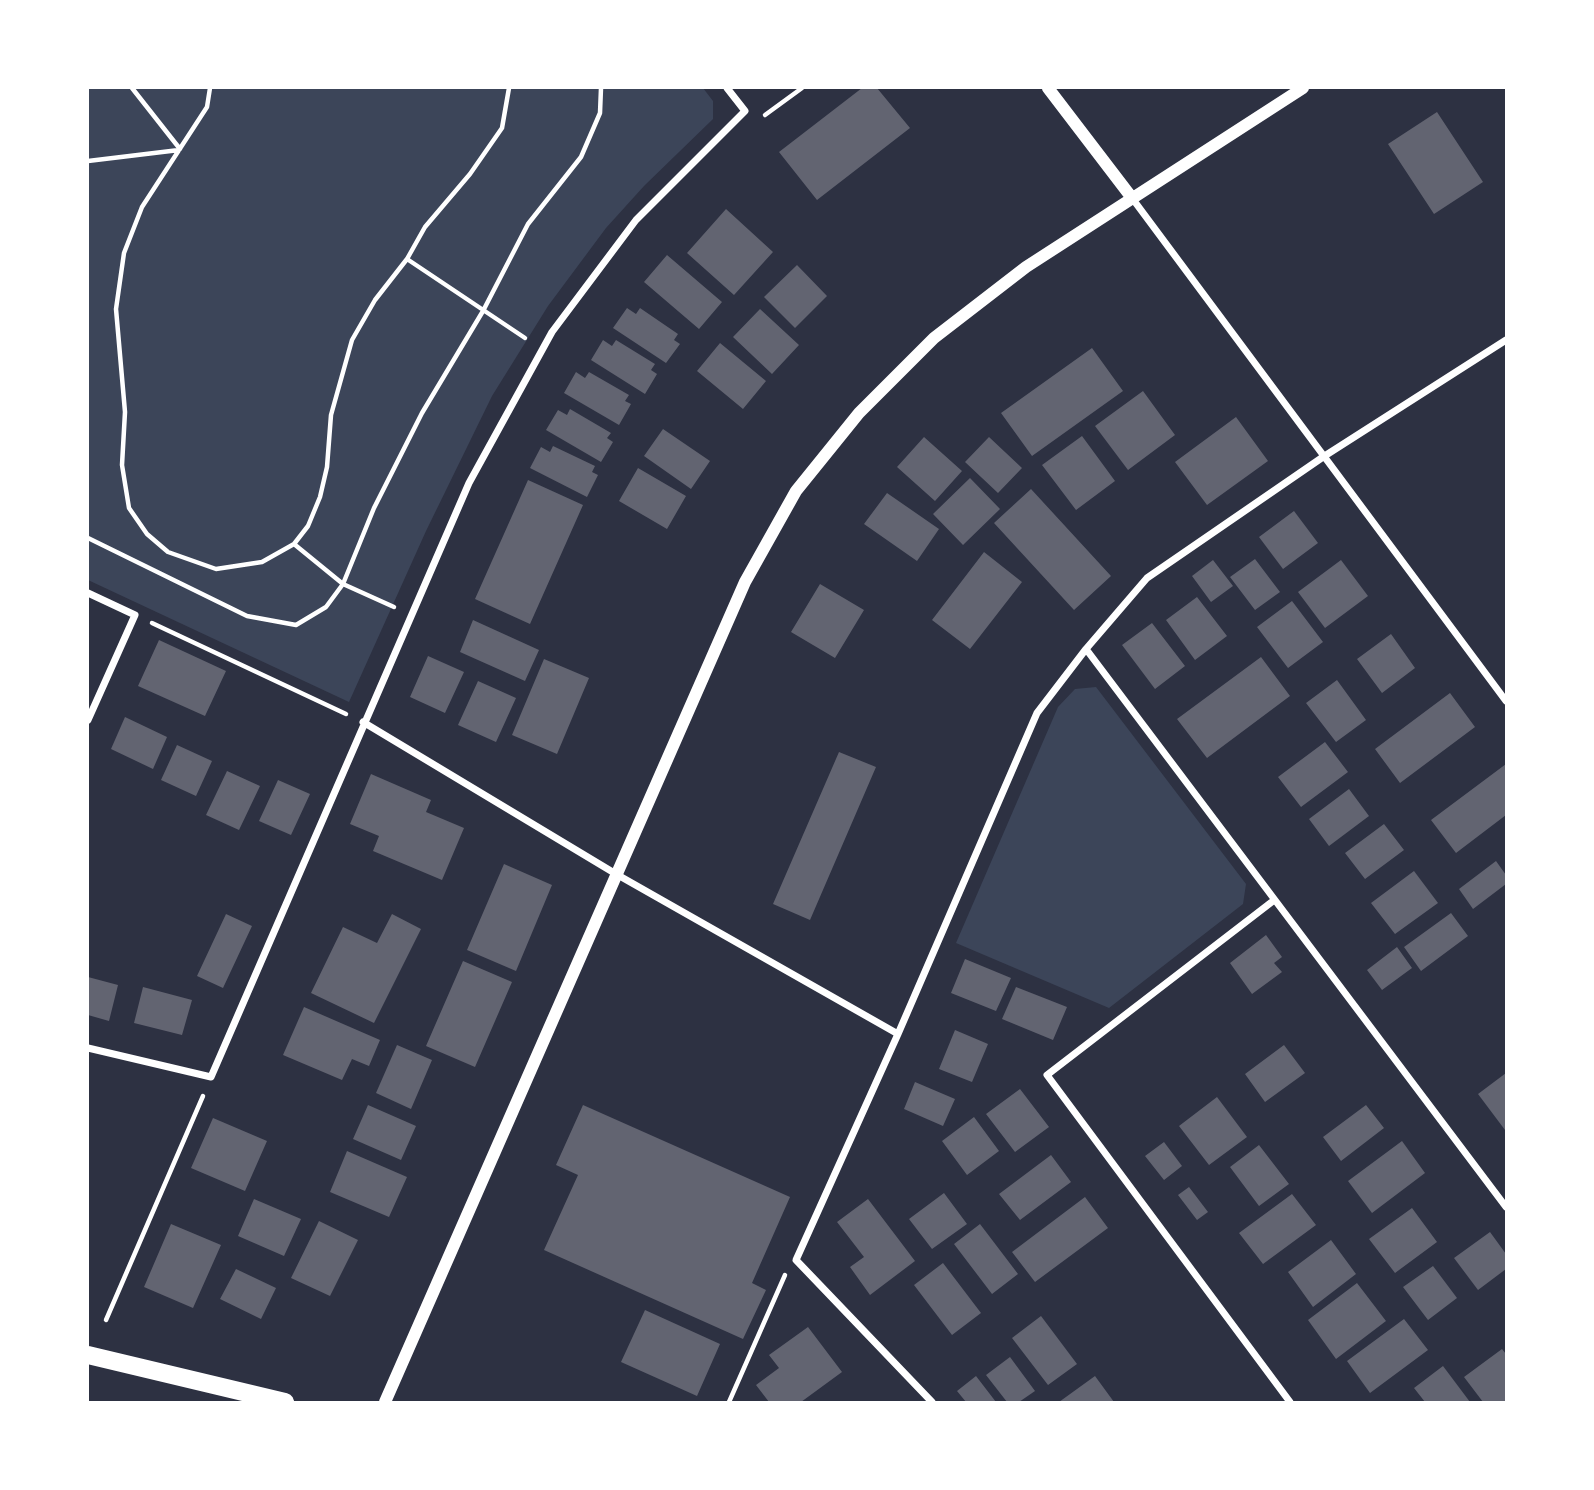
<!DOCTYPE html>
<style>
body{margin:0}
#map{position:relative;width:1594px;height:1490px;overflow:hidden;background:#2d3142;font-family:"Times New Roman",serif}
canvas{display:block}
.frame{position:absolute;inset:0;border:89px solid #fff;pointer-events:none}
</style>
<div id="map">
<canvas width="1594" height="1490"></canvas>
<div class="frame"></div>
</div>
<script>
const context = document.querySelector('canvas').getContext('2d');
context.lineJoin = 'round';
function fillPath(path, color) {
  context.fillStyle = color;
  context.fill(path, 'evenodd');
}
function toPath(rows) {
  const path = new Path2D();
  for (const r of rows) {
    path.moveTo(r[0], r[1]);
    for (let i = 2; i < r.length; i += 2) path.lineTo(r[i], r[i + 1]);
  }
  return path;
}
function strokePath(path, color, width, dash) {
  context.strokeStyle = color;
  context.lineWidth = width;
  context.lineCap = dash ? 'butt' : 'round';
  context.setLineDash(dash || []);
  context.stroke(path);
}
const green = toPath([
 [88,88,703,88,713,101,713,119,644,186,606,228,548,306,492,396,426,531,349,702,88,580],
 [1096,687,1246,884,1243,904,1109,1008,956,943,1058,707,1075,689]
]);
const building = toPath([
 [862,88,877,88,910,128,817,200,779,152],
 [1437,112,1483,182,1434,214,1388,144],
 [726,209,773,252,734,295,687,253],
 [667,255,722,302,699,329,644,282],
 [797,265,827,296,795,328,764,297],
 [627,308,636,314,640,308,678,334,674,340,680,344,666,363,613,328],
 [760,309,799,345,772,374,733,337],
 [603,340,612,346,616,340,655,364,651,370,657,374,645,394,591,360],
 [720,343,766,381,743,409,697,371],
 [1092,348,1123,391,1032,456,1001,413],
 [576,372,585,378,589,372,629,395,625,401,631,404,619,425,564,393],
 [1143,391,1175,435,1128,470,1095,426],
 [570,409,611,433,607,438,613,442,601,462,546,430,558,410,567,415],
 [1236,417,1268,461,1207,505,1175,462],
 [663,429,710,461,691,489,644,456],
 [1082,436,1115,481,1076,510,1042,465],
 [924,437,962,471,935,501,897,467],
 [989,437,1022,468,998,493,965,462],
 [553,446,595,466,592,472,598,475,587,497,530,468,541,447,550,452],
 [638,468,686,496,667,529,619,501],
 [970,478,1000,509,963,545,933,514],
 [528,480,583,505,530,624,475,599],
 [1031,489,1111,576,1074,610,994,523],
 [887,493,939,529,917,561,864,524],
 [1294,511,1318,543,1283,569,1259,537],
 [984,552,1022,582,970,649,932,620],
 [1255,559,1280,592,1255,610,1230,577],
 [1213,560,1233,586,1211,602,1192,576],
 [1341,560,1368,596,1325,628,1298,592],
 [820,584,864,610,835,658,791,632],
 [1197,597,1227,636,1195,660,1166,620],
 [1292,601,1323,642,1288,668,1257,627],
 [473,620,539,650,525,681,460,652],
 [1152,623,1185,666,1155,689,1122,645],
 [1391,634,1415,668,1382,693,1357,659],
 [159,640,226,671,205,716,138,686],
 [428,656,464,672,445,713,410,697],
 [1261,657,1290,696,1207,758,1177,719],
 [544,659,589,678,557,754,512,735],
 [1337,680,1366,720,1336,742,1306,703],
 [478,681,516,698,496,742,458,725],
 [1450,693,1475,727,1400,783,1375,749],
 [125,717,167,737,153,769,111,749],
 [1325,742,1348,772,1301,807,1278,777],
 [177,745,212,761,196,796,161,780],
 [839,752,876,767,810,920,773,904],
 [1506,764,1506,815,1456,853,1431,820],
 [227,771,260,786,239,830,206,815],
 [371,774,431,800,426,812,464,828,442,880,373,851,379,836,350,824],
 [278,780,310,794,291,835,259,821],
 [1349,789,1369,816,1329,846,1309,819],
 [1384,824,1404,850,1365,879,1345,853],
 [1496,861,1506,875,1506,884,1473,909,1459,889],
 [504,864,552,885,516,971,467,950],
 [1414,871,1438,903,1395,934,1371,903],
 [1451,913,1468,936,1421,971,1404,947],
 [226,914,252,926,223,988,197,976],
 [392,914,421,929,374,1023,311,993,343,927,377,943],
 [1266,935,1282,957,1274,963,1282,972,1252,994,1230,963],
 [1397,947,1412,968,1382,990,1367,970],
 [965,959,1011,978,996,1011,951,993],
 [463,961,512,982,475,1067,426,1046],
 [88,977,118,985,109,1021,88,1015],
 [143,987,192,1000,182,1035,134,1023],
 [1016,987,1067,1007,1053,1040,1002,1019],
 [304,1007,380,1040,369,1066,352,1059,342,1080,283,1055],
 [955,1030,988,1044,972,1082,939,1069],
 [397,1045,432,1060,411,1109,376,1093],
 [1284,1045,1305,1073,1265,1102,1245,1074],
 [1506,1073,1506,1128,1505,1130,1478,1094],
 [915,1082,955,1099,943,1126,904,1109],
 [1020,1089,1049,1127,1015,1152,986,1114],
 [1217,1097,1247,1137,1209,1165,1179,1126],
 [368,1105,416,1126,401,1160,353,1139],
 [583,1105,790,1197,752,1283,766,1290,743,1339,544,1250,578,1175,556,1165],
 [1366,1105,1384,1128,1341,1161,1323,1137],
 [974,1117,999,1151,967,1175,942,1141],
 [213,1118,267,1141,245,1191,191,1168],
 [1402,1141,1425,1173,1372,1213,1348,1181],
 [1164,1142,1182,1166,1164,1180,1145,1156],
 [1259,1145,1289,1184,1259,1206,1230,1167],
 [347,1151,407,1177,389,1217,330,1192],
 [1051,1155,1071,1182,1020,1220,999,1194],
 [1189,1187,1208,1212,1197,1220,1178,1195],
 [944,1193,967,1224,932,1249,909,1219],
 [1292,1194,1316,1225,1263,1264,1239,1233],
 [1085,1197,1108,1228,1035,1282,1012,1252],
 [254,1199,301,1219,284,1256,238,1236],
 [868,1199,915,1261,870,1295,850,1267,864,1257,837,1222],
 [1412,1208,1437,1242,1395,1273,1369,1239],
 [319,1221,358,1240,330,1296,291,1278],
 [171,1224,221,1245,193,1308,144,1287],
 [980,1224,1018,1274,992,1294,954,1244],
 [1490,1232,1506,1254,1506,1269,1478,1290,1454,1258],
 [1331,1240,1356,1274,1313,1307,1288,1272],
 [943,1263,981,1313,952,1335,914,1285],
 [1433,1266,1457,1298,1428,1320,1403,1287],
 [236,1269,276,1288,261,1319,220,1299],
 [1357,1283,1386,1321,1336,1359,1308,1320],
 [645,1310,720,1344,697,1396,621,1362],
 [1041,1316,1077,1364,1048,1385,1012,1338],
 [1404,1319,1428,1350,1370,1393,1347,1361],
 [808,1327,842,1372,801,1402,769,1402,756,1385,779,1368,769,1355],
 [1502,1349,1506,1354,1506,1402,1483,1402,1464,1377],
 [1010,1357,1035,1391,1019,1402,1007,1402,986,1375],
 [1443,1366,1470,1402,1425,1402,1414,1388],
 [976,1376,996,1402,966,1402,957,1391],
 [1095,1376,1114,1402,1059,1402]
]);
const path = toPath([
 [132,88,180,149],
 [210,88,207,107,142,207,124,253,116,309,125,412,122,465,129,508,147,534,168,552,216,569,262,562,294,544,308,526,320,497,327,467,331,415,352,340,375,300,407,259,425,227,470,174,502,128,509,88],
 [765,115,802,88],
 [88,161,179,150],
 [407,259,525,338],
 [88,538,247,616,296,625,326,607,343,584,374,508,422,413,483,311,528,224,581,157,600,113,601,88],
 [294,544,343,584,394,607],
 [152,623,346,714],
 [106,1320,203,1096],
 [729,1402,785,1275]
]);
const minor = toPath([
 [1132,198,1506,701],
 [88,593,135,615,88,720],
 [1086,649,1506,1207],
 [363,722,616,874,898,1034],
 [1273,901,1047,1075,1290,1402],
 [88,1048,211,1077,469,483,552,332,636,220,745,111,727,88],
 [932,1402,796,1260,898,1034,1037,713,1086,649,1147,578,1323,457,1506,340]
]);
const tertiary = toPath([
 [1048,88,1132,198],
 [385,1402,745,582,796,491,859,413,934,338,1026,267,1303,88]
]);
const primary = toPath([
 [88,1355,285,1402]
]);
fillPath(green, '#3c4559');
fillPath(building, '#626471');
strokePath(path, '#fff', 4.5);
strokePath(minor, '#fff', 7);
strokePath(tertiary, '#fff', 12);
strokePath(primary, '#fff', 18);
</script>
